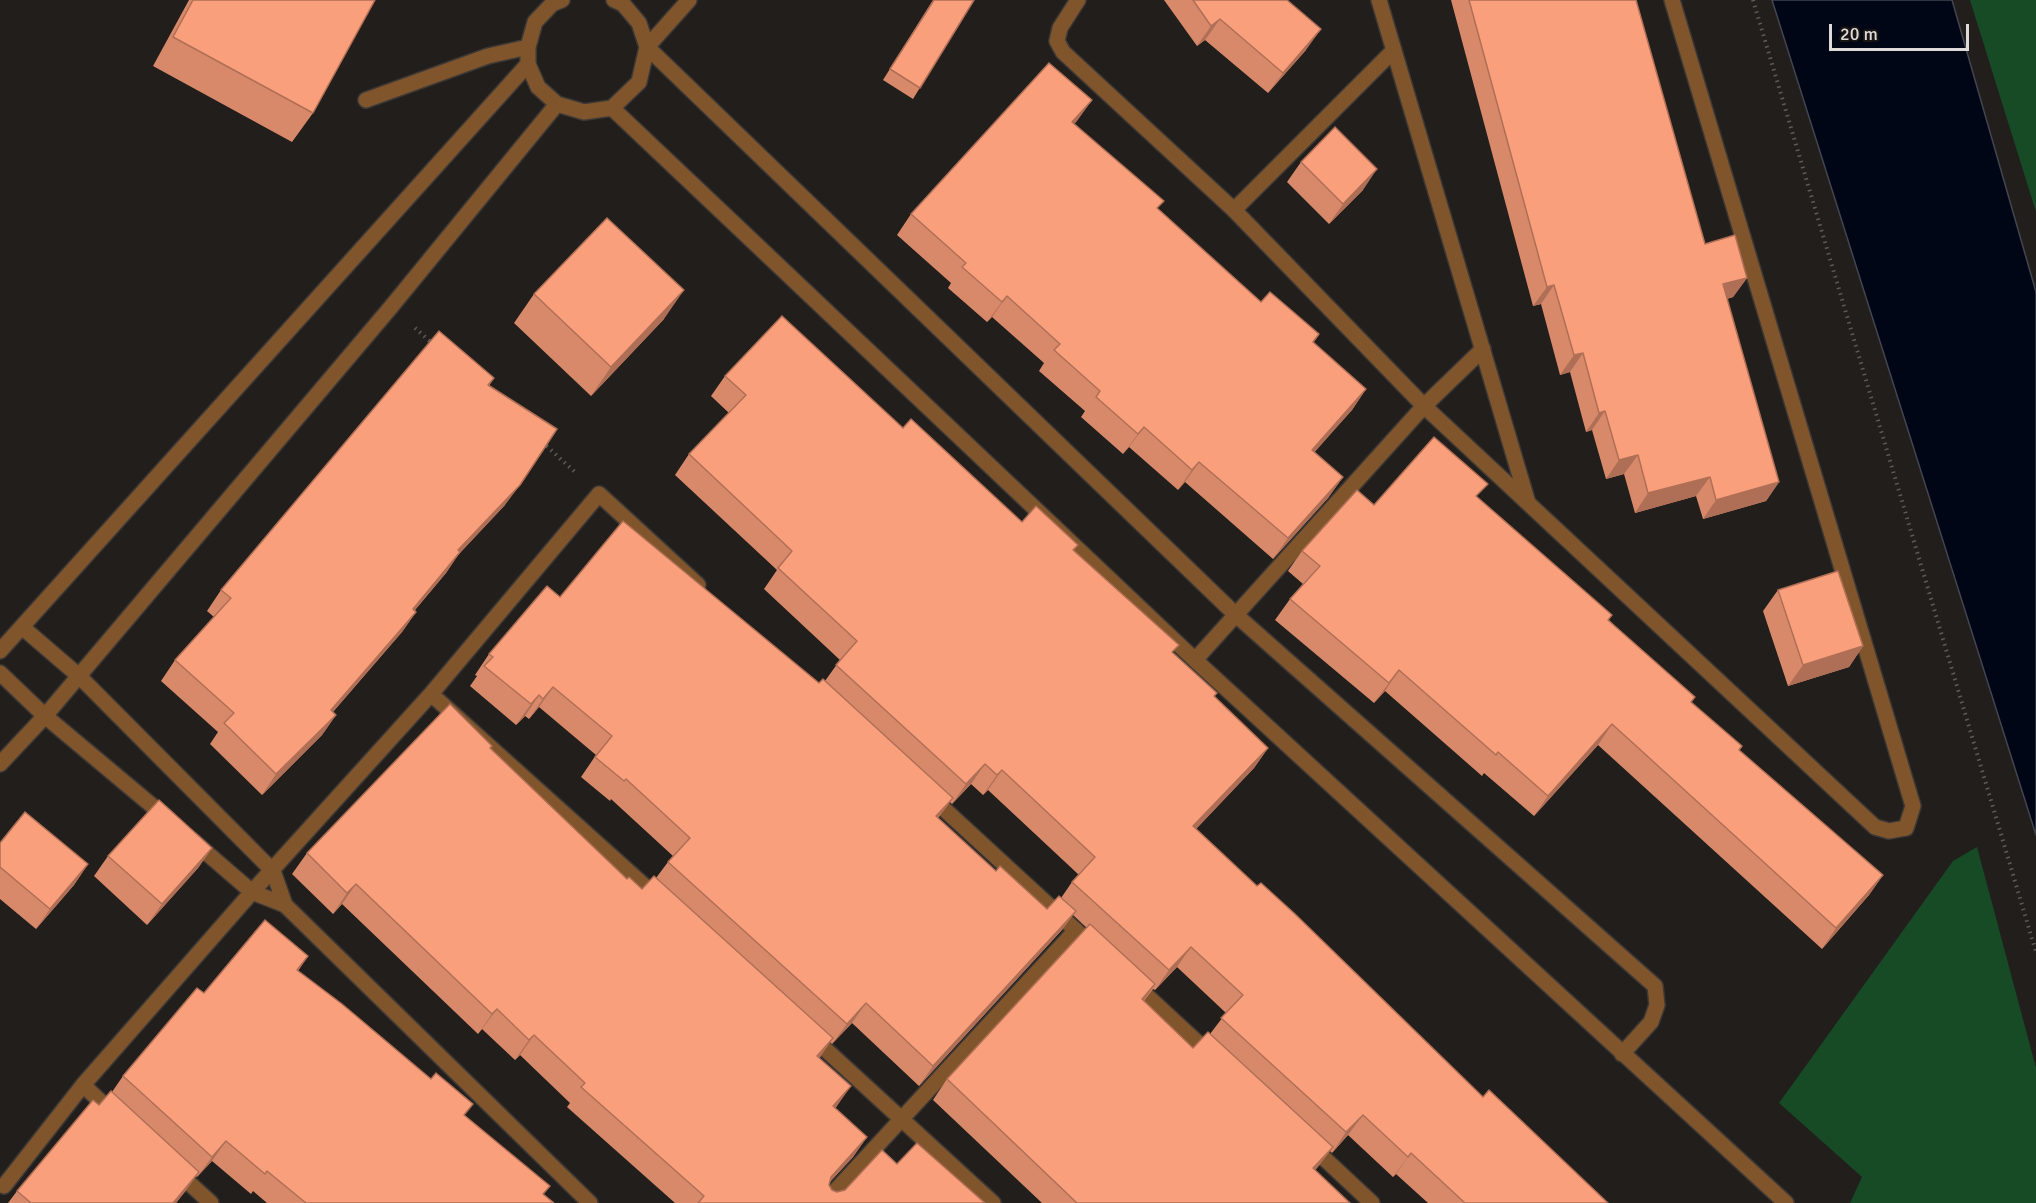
<!DOCTYPE html>
<style>
body{margin:0}
#map{position:relative;width:2036px;height:1203px;overflow:hidden;background:#221e1c;font-family:Signika,sans-serif}
canvas{display:block}
.scale{position:absolute;left:1829px;top:24px;width:140px;height:27px;box-sizing:border-box;border:3px solid #dddad9;border-top:0;padding-left:8px;font-size:18px;line-height:21px;white-space:nowrap;color:#dddad9;-webkit-text-stroke:4px #191513;paint-order:stroke}
</style>
<div id="map">
<canvas width="2036" height="1203"></canvas>
<div class="scale">20 m</div>
</div>
<script>
const context = document.querySelector('canvas').getContext('2d');
context.lineJoin = 'round';
function fillPath(path, color) {
  context.fillStyle = color;
  context.fill(path, 'evenodd');
}
function toPath(rows) {
  const path = new Path2D();
  for (const r of rows) {
    path.moveTo(r[0], r[1]);
    for (let i = 2; i < r.length; i += 2) path.lineTo(r[i], r[i + 1]);
  }
  return path;
}
function strokePath(path, color, width, dash) {
  context.strokeStyle = color;
  context.lineWidth = width;
  context.lineCap = dash ? 'butt' : 'round';
  context.setLineDash(dash || []);
  context.stroke(path);
}
const green = toPath([
 [1970,0,2036,0,2036,212],
 [1977,847,2036,1068,2036,1203,1850,1203,1862,1177,1779,1103,1953,861]
]);
const water = toPath([
 [1772,0,1952,0,2036,292,2036,835,1772,0]
]);
const path = toPath([
 [1753,0,2036,952],
 [415,328,434,345],
 [542,442,576,473]
]);
const street = toPath([
 [562,0,552,4,535,22,528,47,528,64,538,87,557,104,584,112,612,108,639,82,647,47,639,23,623,4,614,0],
 [689,0,647,47,1236,615,1655,986,1657,1005,1651,1022,1622,1054],
 [1078,0,1060,28,1057,41,1063,52,1234,210,1424,406,1875,827,1889,831,1906,828,1913,806,1672,0],
 [1379,0,1528,503],
 [366,100,488,56,528,47],
 [612,108,1195,660,1786,1203],
 [1234,210,1394,50],
 [22,627,79,676,273,871,285,905],
 [0,651,528,64],
 [1195,660,1424,406,1483,349],
 [0,673,45,716,168,819],
 [431,694,658,898],
 [0,764,45,716,391,307,557,104],
 [931,797,1094,947],
 [193,841,252,892,285,905,590,1203],
 [1132,982,1211,1055],
 [812,1037,993,1203],
 [83,1085,116,1116],
 [1311,1146,1372,1203],
 [176,1171,211,1203],
 [4,1186,83,1085,252,892,431,694,599,494,698,585],
 [824,1203,1076,930]
]);
const wall = toPath([
 [189,0,375,0,313,113,292,142,153,66],
 [933,0,974,0,913,99,883,80],
 [1164,0,1287,0,1306,50,1268,93,1205,40,1197,46],
 [1451,0,1636,0,1705,244,1747,278,1733,297,1727,299,1779,482,1766,501,1703,519,1696,496,1635,513,1624,474,1606,479,1592,430,1586,432,1570,372,1560,375,1541,304,1533,306],
 [1092,100,1074,124,1158,209,1261,302,1319,334,1313,343,1366,389,1352,410,1314,452,1343,477,1328,498,1273,559,1185,482,1178,490,1129,447,1123,454,1081,417,1085,411,1039,371,1044,363,992,317,987,322,948,288,951,283,897,235,911,214],
 [1301,162,1363,190,1329,224,1287,182],
 [534,294,664,319,591,396,514,323],
 [725,376,903,428,1022,522,1074,550,1173,653,1217,693,1214,697,1268,748,1254,768,1196,829,1483,1097,1608,1203,1428,1203,1396,1174,1393,1177,1348,1135,1332,1153,1330,1151,1315,1170,1350,1203,1042,1203,933,1100,947,1079,1087,928,1073,915,1061,931,919,1086,852,1023,832,1044,830,1042,819,1058,837,1106,835,1108,867,1137,853,1157,829,1183,829,1185,832,1190,837,1192,845,1190,897,1164,985,1203,675,1203,567,1107,570,1103,520,1055,515,1060,482,1029,478,1034,342,904,333,914,292,874,307,853,490,748,627,879,642,889,656,878,668,862,673,856,611,799,610,801,581,777,596,755,539,707,529,719,525,716,516,725,470,686,477,676,475,675,489,654,560,597,819,683,825,681,840,660,764,589,777,570,675,475,689,454,729,413,711,396],
 [971,784,983,795,988,790,1079,875,1072,882,1061,898,1047,909,996,871,938,818,950,802,952,804],
 [1177,967,1226,1013,1210,1034,1193,1048,1144,1001,1153,989,1155,990],
 [494,378,489,386,505,505,458,555,446,573,415,610,416,612,402,632,333,712,336,715,322,735,262,795,210,744,218,732,161,681,175,660,214,617,207,611,221,590],
 [1478,498,1609,620,1691,703,1742,746,1739,750,1883,875,1869,895,1822,949,1598,745,1534,816,1484,773,1482,776,1385,691,1374,703,1275,620,1290,599,1303,584,1288,571,1302,551,1374,505],
 [1778,590,1863,646,1849,667,1788,686,1763,611],
 [0,843,88,864,74,885,36,929,0,899],
 [212,848,198,868,147,925,94,876,108,856],
 [308,956,298,971,465,1116,543,1195,554,1203,267,1203,253,1191,251,1194,212,1161,197,1177,196,1176,176,1203,8,1203,17,1191,112,1092,123,1076,204,993]
]);
const shadedWall = toPath([
 [1220,19,1205,40,1197,46,1211,26],
 [1321,29,1306,50,1268,93,1283,73],
 [1092,100,1077,121,1058,143,1072,122],
 [1377,169,1363,190,1329,224,1343,204],
 [1747,278,1733,297,1710,303,1723,284],
 [1554,285,1541,304,1533,306,1547,287],
 [684,290,664,319,591,396,611,367],
 [1007,296,992,317,987,322,1002,302],
 [1583,353,1570,372,1560,375,1574,355],
 [1366,389,1352,410,1298,471,1312,450],
 [1605,411,1592,430,1586,432,1599,413],
 [1144,427,1129,447,1123,454,1138,434],
 [1638,455,1624,474,1606,479,1619,460],
 [1199,462,1185,482,1178,490,1192,470],
 [1343,477,1328,498,1273,559,1288,538],
 [1710,477,1696,496,1635,513,1648,493],
 [1779,482,1766,501,1703,519,1716,500],
 [520,485,505,505,458,555,446,573,399,629,413,609,458,550],
 [416,612,402,632,317,730,331,710],
 [1863,646,1849,667,1788,686,1803,665],
 [1399,670,1385,691,1374,703,1389,683],
 [553,687,539,707,529,719,543,699],
 [539,695,525,716,516,725,531,704],
 [336,715,322,735,262,795,276,774],
 [1612,724,1598,745,1534,816,1548,796],
 [1268,748,1254,768,1179,847,1193,826],
 [985,764,971,784,952,804,966,784],
 [1002,770,988,790,983,795,997,775],
 [953,798,938,818,936,816],
 [212,848,198,868,147,925,162,904],
 [88,864,74,885,36,929,50,909],
 [1883,875,1869,895,1822,949,1836,928],
 [356,884,342,904,333,914,347,893],
 [1076,911,1061,931,919,1086,933,1066],
 [1191,947,1177,967,1155,990,1169,970],
 [1155,984,1141,1005,1142,999],
 [866,1003,852,1023,832,1044,847,1024],
 [497,1009,482,1029,478,1034,492,1014],
 [534,1035,520,1055,515,1060,529,1040],
 [833,1038,819,1059,817,1056],
 [851,1086,837,1106,819,1127,833,1106],
 [1363,1115,1348,1135,1332,1153,1346,1132],
 [867,1137,853,1157,816,1197,831,1177],
 [226,1141,212,1161,197,1177,212,1157],
 [1333,1147,1318,1167,1299,1188,1313,1168],
 [1411,1153,1396,1174,1393,1177],
 [199,1172,185,1192,176,1203,173,1203]
]);
const building = toPath([
 [193,0,375,0,313,113,173,37,193,0],
 [934,0,974,0,920,88,890,69,934,0],
 [1193,0,1287,0,1321,29,1283,73,1220,19,1211,26,1193,0],
 [1469,0,1636,0,1705,244,1735,235,1747,278,1723,284,1779,482,1716,500,1710,477,1648,493,1638,455,1619,460,1605,411,1599,413,1583,353,1574,355,1554,285,1547,287,1469,0],
 [1049,63,1092,100,1072,122,1164,201,1157,208,1261,302,1270,292,1319,334,1313,342,1366,389,1312,450,1343,477,1288,538,1199,462,1192,470,1144,427,1138,434,1096,397,1100,391,1054,350,1060,344,1007,296,1002,302,962,267,966,263,911,214,1049,63],
 [1335,127,1377,169,1343,204,1301,162,1335,127],
 [607,218,684,290,611,367,534,294,607,218],
 [782,316,903,428,911,419,1022,522,1036,506,1078,545,1073,550,1179,645,1172,652,1217,693,1214,696,1268,748,1193,826,1257,886,1261,883,1295,914,1483,1097,1489,1090,1608,1203,1465,1203,1411,1153,1408,1157,1363,1115,1346,1132,1221,1018,1243,995,1191,947,1169,970,1072,882,1095,857,1002,770,997,775,985,764,966,784,836,665,857,641,778,568,792,551,689,454,746,395,725,376,782,316],
 [439,331,494,378,488,385,557,429,520,485,458,550,460,552,413,609,416,612,331,710,336,715,276,774,224,723,234,713,175,660,231,598,221,590,439,331],
 [1434,437,1488,484,1476,496,1612,615,1608,620,1695,697,1691,702,1742,746,1739,750,1883,875,1836,928,1612,724,1548,796,1498,752,1496,755,1399,670,1389,683,1290,599,1320,566,1302,551,1357,490,1374,505,1434,437],
 [623,521,819,683,823,679,953,798,936,816,996,871,1000,866,1047,909,1059,896,1076,911,933,1066,866,1003,847,1024,668,862,690,838,626,779,624,781,595,757,612,736,553,687,543,699,539,695,531,704,484,666,493,657,489,654,547,586,560,597,623,521],
 [1838,571,1863,646,1803,665,1778,590,1838,571],
 [450,704,492,746,490,748,627,879,629,877,642,889,654,876,833,1038,817,1056,851,1086,833,1106,867,1137,831,1177,829,1185,832,1190,837,1192,845,1190,882,1150,897,1164,917,1143,985,1203,698,1203,704,1196,581,1087,585,1083,534,1035,529,1040,497,1009,492,1014,356,884,347,893,307,853,450,704],
 [159,800,212,848,162,904,108,856,159,800],
 [25,812,88,864,50,909,0,867,0,843,25,812],
 [265,920,308,956,297,970,342,1004,431,1079,436,1073,473,1104,464,1115,550,1186,543,1194,554,1203,306,1203,267,1171,265,1174,226,1141,212,1157,123,1076,197,988,204,993,265,920],
 [1090,924,1155,984,1142,999,1193,1048,1208,1032,1333,1147,1313,1168,1350,1203,1077,1203,947,1079,1090,924],
 [111,1091,199,1172,173,1203,31,1203,17,1191,93,1100,99,1105,111,1091]
]);
fillPath(green, '#164b26');
fillPath(water, '#000616');
strokePath(water, '#424650', 1.5);
strokePath(street, '#3c3836', 18);
strokePath(path, '#5e5a58', 4, [1.5, 4.5]);
strokePath(street, '#81552c', 15);
fillPath(wall, '#d7896a');
fillPath(shadedWall, '#af6f56');
fillPath(building, '#fa9f7b');
strokePath(building, '#af6f56', 1.5);
</script>
